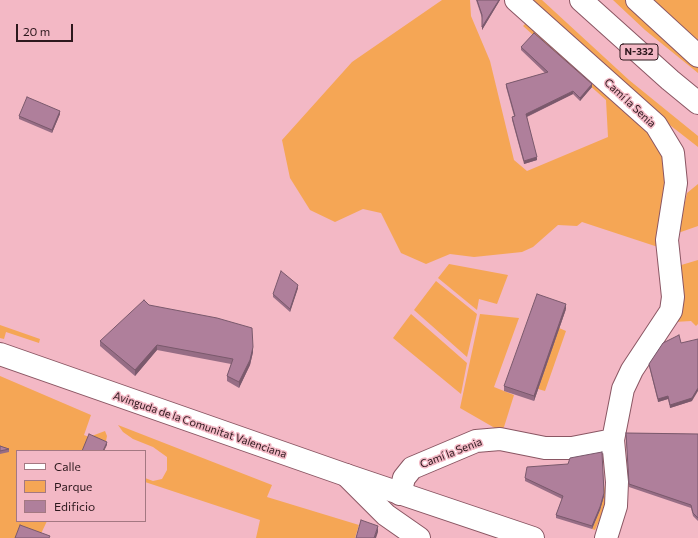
<!DOCTYPE html>
<meta charset="utf-8">
<style>
body{margin:0}
#map{position:relative;width:698px;height:538px;overflow:hidden;background:#f3b8c5;font-family:Commissioner,sans-serif}
canvas{display:block}
.legend{position:absolute;left:16px;top:450px;width:130px;height:72px;box-sizing:border-box;background:#f3b8c5;border:1px solid #a47882;margin:0;padding:5px 7px;list-style:none;font-size:12px;color:#2d181d}
.legend li{display:flex;align-items:center;gap:8px;height:20px}
.legend b{width:20px;border:1px solid #a47882}
.scale{position:absolute;left:16px;top:24px;width:57px;height:18px;box-sizing:border-box;border:2px solid #2d181d;border-top:0;padding-left:5px;font-size:12px;line-height:14px;white-space:nowrap;color:#2d181d;-webkit-text-stroke:3px #f3b8c5;paint-order:stroke}
</style>
<div id="map">
<canvas width="698" height="538"></canvas>
<ul class="legend">
<li><b style="height:5px;background:#fff"></b>Calle</li>
<li><b style="height:11px;background:#f5a655"></b>Parque</li>
<li><b style="height:11px;background:#af7f9b"></b>Edificio</li>
</ul>
<div class="scale">20 m</div>
</div>
<script>
const context = document.querySelector('canvas').getContext('2d');
context.lineJoin = 'round';
function fillPath(path, color) {
  context.fillStyle = color;
  context.fill(path, 'evenodd');
}
function toPath(rows) {
  const path = new Path2D();
  for (const r of rows) {
    path.moveTo(r[0], r[1]);
    for (let i = 2; i < r.length; i += 2) path.lineTo(r[i], r[i + 1]);
  }
  return path;
}
function strokePath(path, color, width, dash) {
  context.strokeStyle = color;
  context.lineWidth = width;
  context.lineCap = dash ? 'butt' : 'round';
  context.setLineDash(dash || []);
  context.stroke(path);
}
function write(font, color, halo, rows, align = 'center') {
  context.font = font + ' Commissioner,sans-serif';
  context.lineWidth = 3;
  context.setLineDash([]);
  context.textBaseline = 'middle';
  context.strokeStyle = halo;
  context.fillStyle = color;
  for (const [text, x, y, turn = 0] of rows) {
    context.save();
    context.translate(x, y);
    context.rotate((+turn || 0) * Math.PI / 180);
    context.textAlign = isNaN(turn) ? turn : align;
    if (halo) context.strokeText(text, 0, 0);
    context.fillText(text, 0, 0);
    context.restore();
  }
}
const green = toPath([
 [442,0,470,0,471,16,490,61,514,160,527,171,608,137,606,100,523,26,526,23,662,146,667,157,661,248,582,222,577,226,558,225,533,247,522,252,474,257,450,254,426,264,401,253,381,213,363,209,335,222,310,210,290,178,282,140,352,62],
 [526,0,542,0,629,80,698,136,698,147,630,94],
 [613,0,625,0,648,23,698,65,698,73,645,30],
 [649,0,698,0,698,45],
 [698,184,698,226,678,233,687,193],
 [698,260,698,324,696,326,691,321,674,322,684,294,678,266],
 [449,264,508,275,497,304,479,299,477,310,438,278],
 [436,281,477,314,467,357,414,310],
 [411,314,467,363,461,394,393,338],
 [480,314,519,318,494,387,514,395,504,427,500,431,460,408],
 [0,325,40,339,39,343,6,332,4,339,0,338],
 [559,328,566,331,545,391,538,389],
 [0,376,91,415,84,435,89,437,105,431,107,436,104,451,17,451,17,521,47,521,39,538,0,538],
 [118,425,272,485,267,497,359,525,355,538,256,538,260,520,145,482,145,478,153,481,162,479,167,470,167,457,153,447,133,439,123,432],
 [606,480,607,497,603,511,595,530,592,529,600,510]
]);
const minor = toPath([
 [516,0,656,125,673,153,676,183,667,240,673,297,671,311,632,370,623,389,613,440,617,482,616,506,606,538],
 [637,0,698,56],
 [346,475,386,515,419,538],
 [400,494,404,478,412,468,476,441,500,439,545,448,572,448,613,440]
]);
const major = toPath([
 [0,354,346,475,533,538]
]);
const highway = toPath([
 [581,0,670,80,698,103]
]);
const wall = toPath([
 [476,0,500,0,482,30,482,18],
 [521,47,592,87,580,101,573,94,527,117,537,160,524,164,512,120,512,117,514,116,506,87,506,84,545,73,521,50],
 [60,114,52,133,19,119,19,116],
 [298,288,290,312,273,297,273,294],
 [149,305,253,352,250,365,239,388,227,381,227,376,231,364,157,350,135,376,100,346,100,341],
 [566,309,534,401,504,391,504,386],
 [649,364,692,401,670,408,668,399,658,402,649,366],
 [626,433,698,434,698,521,693,516,691,508,629,487],
 [0,446,9,449,9,452,0,454],
 [525,478,604,496,600,510,592,529,556,518,556,515,562,499,525,481]
]);
const shadedWall = toPath([
 [499,0,500,0,482,30,482,27],
 [592,84,592,87,580,101,580,98],
 [573,91,573,94,526,117,526,114],
 [60,111,60,114,52,133,52,130],
 [537,157,537,160,524,164,524,161],
 [298,285,298,288,290,312,290,309],
 [566,304,566,309,534,401,534,396],
 [157,345,157,350,135,376,135,370],
 [253,347,253,352,250,365,239,388,239,382],
 [698,388,698,391,692,401,670,408,670,405],
 [668,396,668,399,658,402,658,399],
 [107,442,107,445,104,451,103,451],
 [604,493,604,496,600,510,592,529,592,526],
 [378,526,378,532,376,538,374,538]
]);
const building = toPath([
 [477,0,499,0,482,27,482,15,477,0],
 [534,33,592,84,580,98,573,91,526,114,537,157,524,161,512,117,515,116,506,84,548,72,521,47,534,33],
 [27,97,60,111,52,130,19,116,27,97],
 [281,271,298,285,290,309,273,294,281,271],
 [537,294,566,304,534,396,504,386,537,294],
 [144,300,149,305,217,318,252,328,253,347,250,360,239,382,227,376,233,359,157,345,135,370,100,341,144,300],
 [679,335,681,343,698,339,698,388,692,398,670,405,668,396,658,399,649,364,663,343,679,335],
 [626,433,698,434,698,518,693,513,691,505,629,484,626,433],
 [89,434,107,442,103,451,82,451,89,434],
 [0,446,9,449,0,451,0,446],
 [602,452,604,493,600,507,592,526,556,515,563,496,525,478,527,467,568,464,570,458,602,452],
 [361,520,378,526,374,538,356,538,361,520],
 [20,525,50,536,49,538,15,538,20,525]
]);
const shields = [
 [639,52,38]
];
const shieldNames = [
 ["N-332",639,52]
];
const streetNames = [
 ["Camí la Senia",630,103,43],
 ["Avinguda de la Comunitat Valenciana",200,425,19],
 ["Camí la Senia",451,453,-21]
];
fillPath(green, '#f5a655');
strokePath(minor, '#8a5663', 24);
strokePath(major, '#8a5663', 24);
strokePath(highway, '#8a5663', 24);
strokePath(minor, '#fff', 22);
strokePath(major, '#fff', 22);
strokePath(highway, '#fff', 22);
fillPath(wall, '#966d85');
fillPath(shadedWall, '#7a596c');
fillPath(building, '#af7f9b');
strokePath(building, '#7a596c', 1);
for (const [x, y, w] of shields) {
  const box = new Path2D();
  box.roundRect(x - w / 2, y - 8, w, 16, 3);
  context.fillStyle = '#f3b8c5';
  context.fill(box);
  strokePath(box, '#2d181d', 1);
}
write('bold 10px', '#2d181d', null, shieldNames);
write('11px', '#2d181d', '#f3b8c5', streetNames);
</script>
